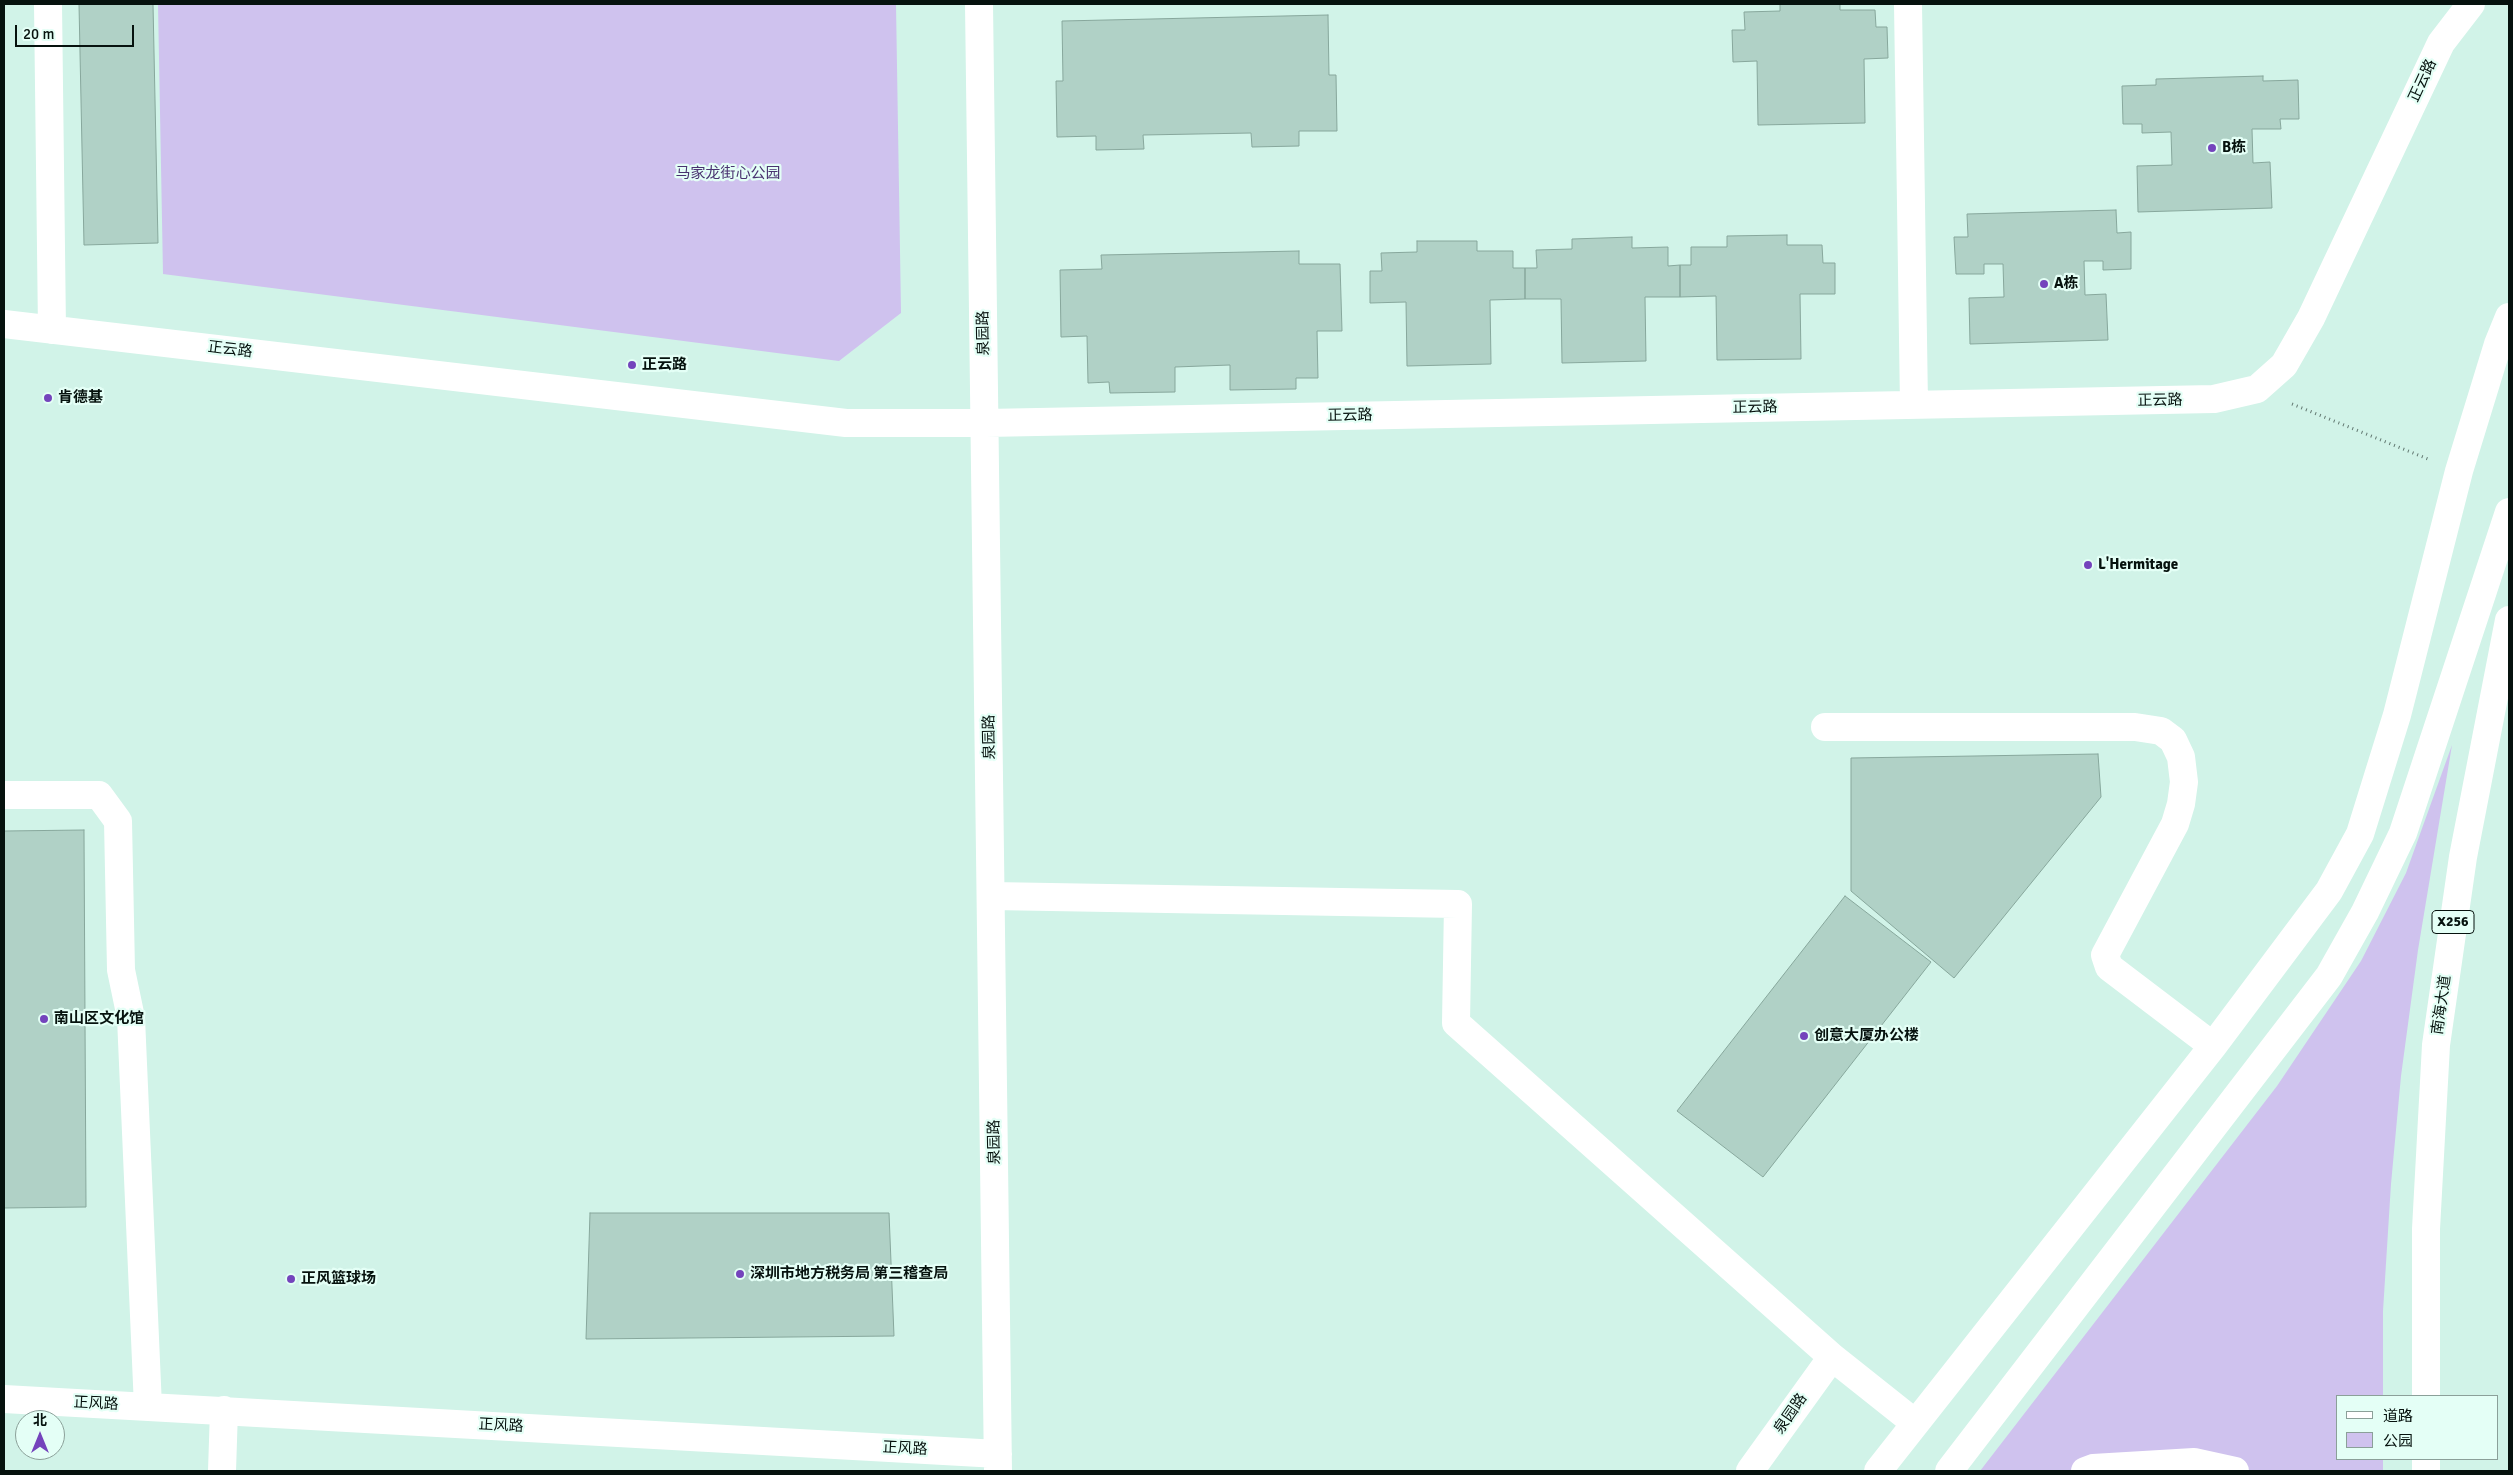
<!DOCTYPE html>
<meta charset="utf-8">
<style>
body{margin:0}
#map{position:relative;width:2513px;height:1475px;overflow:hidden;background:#d1f3e8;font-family:Signika,"Noto Sans SC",sans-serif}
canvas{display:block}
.frame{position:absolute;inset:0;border:5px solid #06120e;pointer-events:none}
.legend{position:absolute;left:2336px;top:1395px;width:162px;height:65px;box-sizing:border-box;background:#e4fff6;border:1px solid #8ba099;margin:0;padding:6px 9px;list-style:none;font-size:15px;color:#06120e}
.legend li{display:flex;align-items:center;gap:10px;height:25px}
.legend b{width:25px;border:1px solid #8ba099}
.north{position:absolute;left:15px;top:1410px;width:50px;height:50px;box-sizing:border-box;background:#e4fff6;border:1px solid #8ba099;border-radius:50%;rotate:0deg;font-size:14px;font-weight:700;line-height:20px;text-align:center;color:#06120e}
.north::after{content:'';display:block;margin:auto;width:18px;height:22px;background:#7444bc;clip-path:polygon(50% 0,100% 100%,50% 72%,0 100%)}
.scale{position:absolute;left:15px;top:25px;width:119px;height:22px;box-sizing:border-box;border:2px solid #06120e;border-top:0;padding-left:6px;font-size:15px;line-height:18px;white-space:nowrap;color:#06120e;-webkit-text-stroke:4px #e4fff6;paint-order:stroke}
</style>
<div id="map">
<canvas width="2513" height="1475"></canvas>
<div class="frame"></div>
<ul class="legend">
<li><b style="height:6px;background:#fff"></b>道路</li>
<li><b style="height:14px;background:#cfc2ee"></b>公园</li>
</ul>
<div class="north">北</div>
<div class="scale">20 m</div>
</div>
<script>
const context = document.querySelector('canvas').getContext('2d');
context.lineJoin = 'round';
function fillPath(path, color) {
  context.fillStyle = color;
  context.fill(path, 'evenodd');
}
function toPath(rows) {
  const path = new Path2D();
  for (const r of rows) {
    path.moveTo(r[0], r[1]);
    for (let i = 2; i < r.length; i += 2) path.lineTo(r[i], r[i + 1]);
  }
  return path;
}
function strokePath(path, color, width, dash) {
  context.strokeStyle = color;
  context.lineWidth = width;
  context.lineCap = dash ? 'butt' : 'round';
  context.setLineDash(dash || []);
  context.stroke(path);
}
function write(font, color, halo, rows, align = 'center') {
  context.font = font + ' Signika,"Noto Sans SC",sans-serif';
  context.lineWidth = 4.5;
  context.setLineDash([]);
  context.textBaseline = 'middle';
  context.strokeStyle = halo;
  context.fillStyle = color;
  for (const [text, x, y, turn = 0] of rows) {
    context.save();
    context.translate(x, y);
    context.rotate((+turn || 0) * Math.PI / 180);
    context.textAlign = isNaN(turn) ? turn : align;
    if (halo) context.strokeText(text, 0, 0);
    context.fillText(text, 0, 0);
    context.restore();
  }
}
const green = toPath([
 [158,4,896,4,901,313,839,361,163,274],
 [2452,745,2418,950,2401,1076,2391,1184,2383,1311,2383,1396,2337,1396,2337,1459,2383,1459,2383,1471,1980,1471,2277,1086,2361,961,2406,873]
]);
const building = toPath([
 [79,4,153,4,158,243,84,245,79,4],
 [1780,4,1840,4,1840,10,1875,10,1876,27,1887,27,1888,58,1864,59,1865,123,1758,125,1757,61,1733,62,1732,30,1745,30,1744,12,1780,11,1780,4],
 [1328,15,1329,75,1336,75,1337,131,1299,131,1299,146,1252,147,1251,133,1143,135,1144,149,1096,150,1096,136,1057,137,1056,81,1063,81,1062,21,1328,15],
 [2263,76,2263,81,2298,80,2299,119,2280,119,2281,129,2252,129,2253,163,2270,162,2272,208,2138,212,2137,166,2172,165,2171,132,2142,133,2142,124,2123,124,2122,86,2156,85,2156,79,2263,76],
 [2116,210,2117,233,2131,232,2131,269,2103,270,2103,261,2084,261,2085,295,2106,294,2108,340,1970,344,1969,298,2004,297,2003,264,1984,264,1984,274,1956,274,1954,237,1968,237,1967,214,2116,210],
 [1787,235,1787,245,1822,245,1823,263,1835,263,1835,294,1800,294,1801,359,1717,360,1716,296,1680,297,1680,265,1691,265,1691,247,1727,247,1727,236,1787,235],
 [1632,237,1632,248,1668,247,1668,266,1680,265,1680,297,1645,297,1646,361,1562,363,1561,299,1525,299,1525,268,1537,268,1536,250,1572,249,1572,239,1632,237],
 [1417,241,1477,241,1477,251,1513,251,1513,268,1525,268,1525,299,1490,300,1491,364,1407,366,1406,302,1370,303,1370,271,1382,271,1381,253,1417,252,1417,241],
 [1299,251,1299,264,1340,264,1342,331,1317,331,1318,378,1296,378,1296,389,1230,390,1230,365,1175,367,1175,392,1110,393,1109,382,1088,383,1087,336,1061,337,1060,270,1102,269,1101,255,1299,251],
 [2098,754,2101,797,1954,978,1851,891,1851,758,2098,754],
 [84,830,86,1207,4,1208,4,831,84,830],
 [1845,896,1931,962,1763,1177,1677,1111,1845,896],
 [590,1213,889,1213,894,1336,586,1339,590,1213]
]);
const path = toPath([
 [2292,404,2428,459]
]);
const minor = toPath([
 [48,4,52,330],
 [979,4,998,1471],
 [1908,4,1914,405],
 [4,324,846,423,986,423,2214,399,2257,389,2284,365,2311,318,2441,43,2471,4],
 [1825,727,2135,727,2161,731,2173,740,2181,757,2184,782,2181,804,2175,824,2105,955,2109,967,2213,1046],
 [4,795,99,795,118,821,121,970,131,1018,148,1407],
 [992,896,1458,904,1456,1023,1832,1357,1915,1423],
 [4,1399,998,1454],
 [222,1471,224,1410],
 [1750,1471,1832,1357],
 [1878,1471,2213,1046,2329,891,2360,834,2397,715,2459,471,2498,344,2509,317]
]);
const major = toPath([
 [2426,1396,2426,1229,2436,1045,2463,857,2509,620],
 [2426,1459,2426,1471],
 [1949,1471,2329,976,2365,912,2403,833,2509,512],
 [2085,1471,2093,1468,2194,1462,2235,1471]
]);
const markers = [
 [2212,148,5,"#7444bc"],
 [2044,284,5,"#7444bc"],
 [632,365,5,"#7444bc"],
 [48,398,5,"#7444bc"],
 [2088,565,5,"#7444bc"],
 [44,1019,5,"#7444bc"],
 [1804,1036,5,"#7444bc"],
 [740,1274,5,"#7444bc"],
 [291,1279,5,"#7444bc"]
];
const shields = [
 [2453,922,42]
];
const shieldNames = [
 ["X256",2453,922]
];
const streetNames = [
 ["正云路",2423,81,-65],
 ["泉园路",984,333,-91],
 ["正云路",230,350,7],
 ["正云路",2160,401,-1],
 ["正云路",1755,408,-1],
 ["正云路",1350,416,-1],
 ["泉园路",990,737,-91],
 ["南海大道",2442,1005,-82],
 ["泉园路",995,1142,-91],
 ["正风路",96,1404,3],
 ["泉园路",1791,1414,-55],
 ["正风路",501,1426,3],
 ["正风路",905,1449,3]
];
const poiNames = [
 ["B栋",2222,148],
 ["A栋",2054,284],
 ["正云路",642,365],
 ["肯德基",58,398],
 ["L'Hermitage",2098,565],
 ["南山区文化馆",54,1019],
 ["创意大厦办公楼",1814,1036],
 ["深圳市地方税务局 第三稽查局",750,1274],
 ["正风篮球场",301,1279]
];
const parkNames = [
 ["马家龙街心公园",728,174]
];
fillPath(green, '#cfc2ee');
fillPath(building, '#b0d1c6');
strokePath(building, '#87a79c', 1);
strokePath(path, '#627871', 3, [1, 4]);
strokePath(minor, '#fff', 28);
strokePath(major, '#fff', 28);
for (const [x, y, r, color] of markers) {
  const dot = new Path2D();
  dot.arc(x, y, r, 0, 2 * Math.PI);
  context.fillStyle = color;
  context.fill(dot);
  strokePath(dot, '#e4fff6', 2);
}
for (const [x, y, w] of shields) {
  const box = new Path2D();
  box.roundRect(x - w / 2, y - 11.5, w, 23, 4);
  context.fillStyle = '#e4fff6';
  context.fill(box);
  strokePath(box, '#06120e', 1);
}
write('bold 14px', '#06120e', null, shieldNames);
write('15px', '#06120e', '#e4fff6', streetNames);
write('bold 15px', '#06120e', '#e4fff6', poiNames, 'left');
write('15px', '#493370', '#e4fff6', parkNames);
</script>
